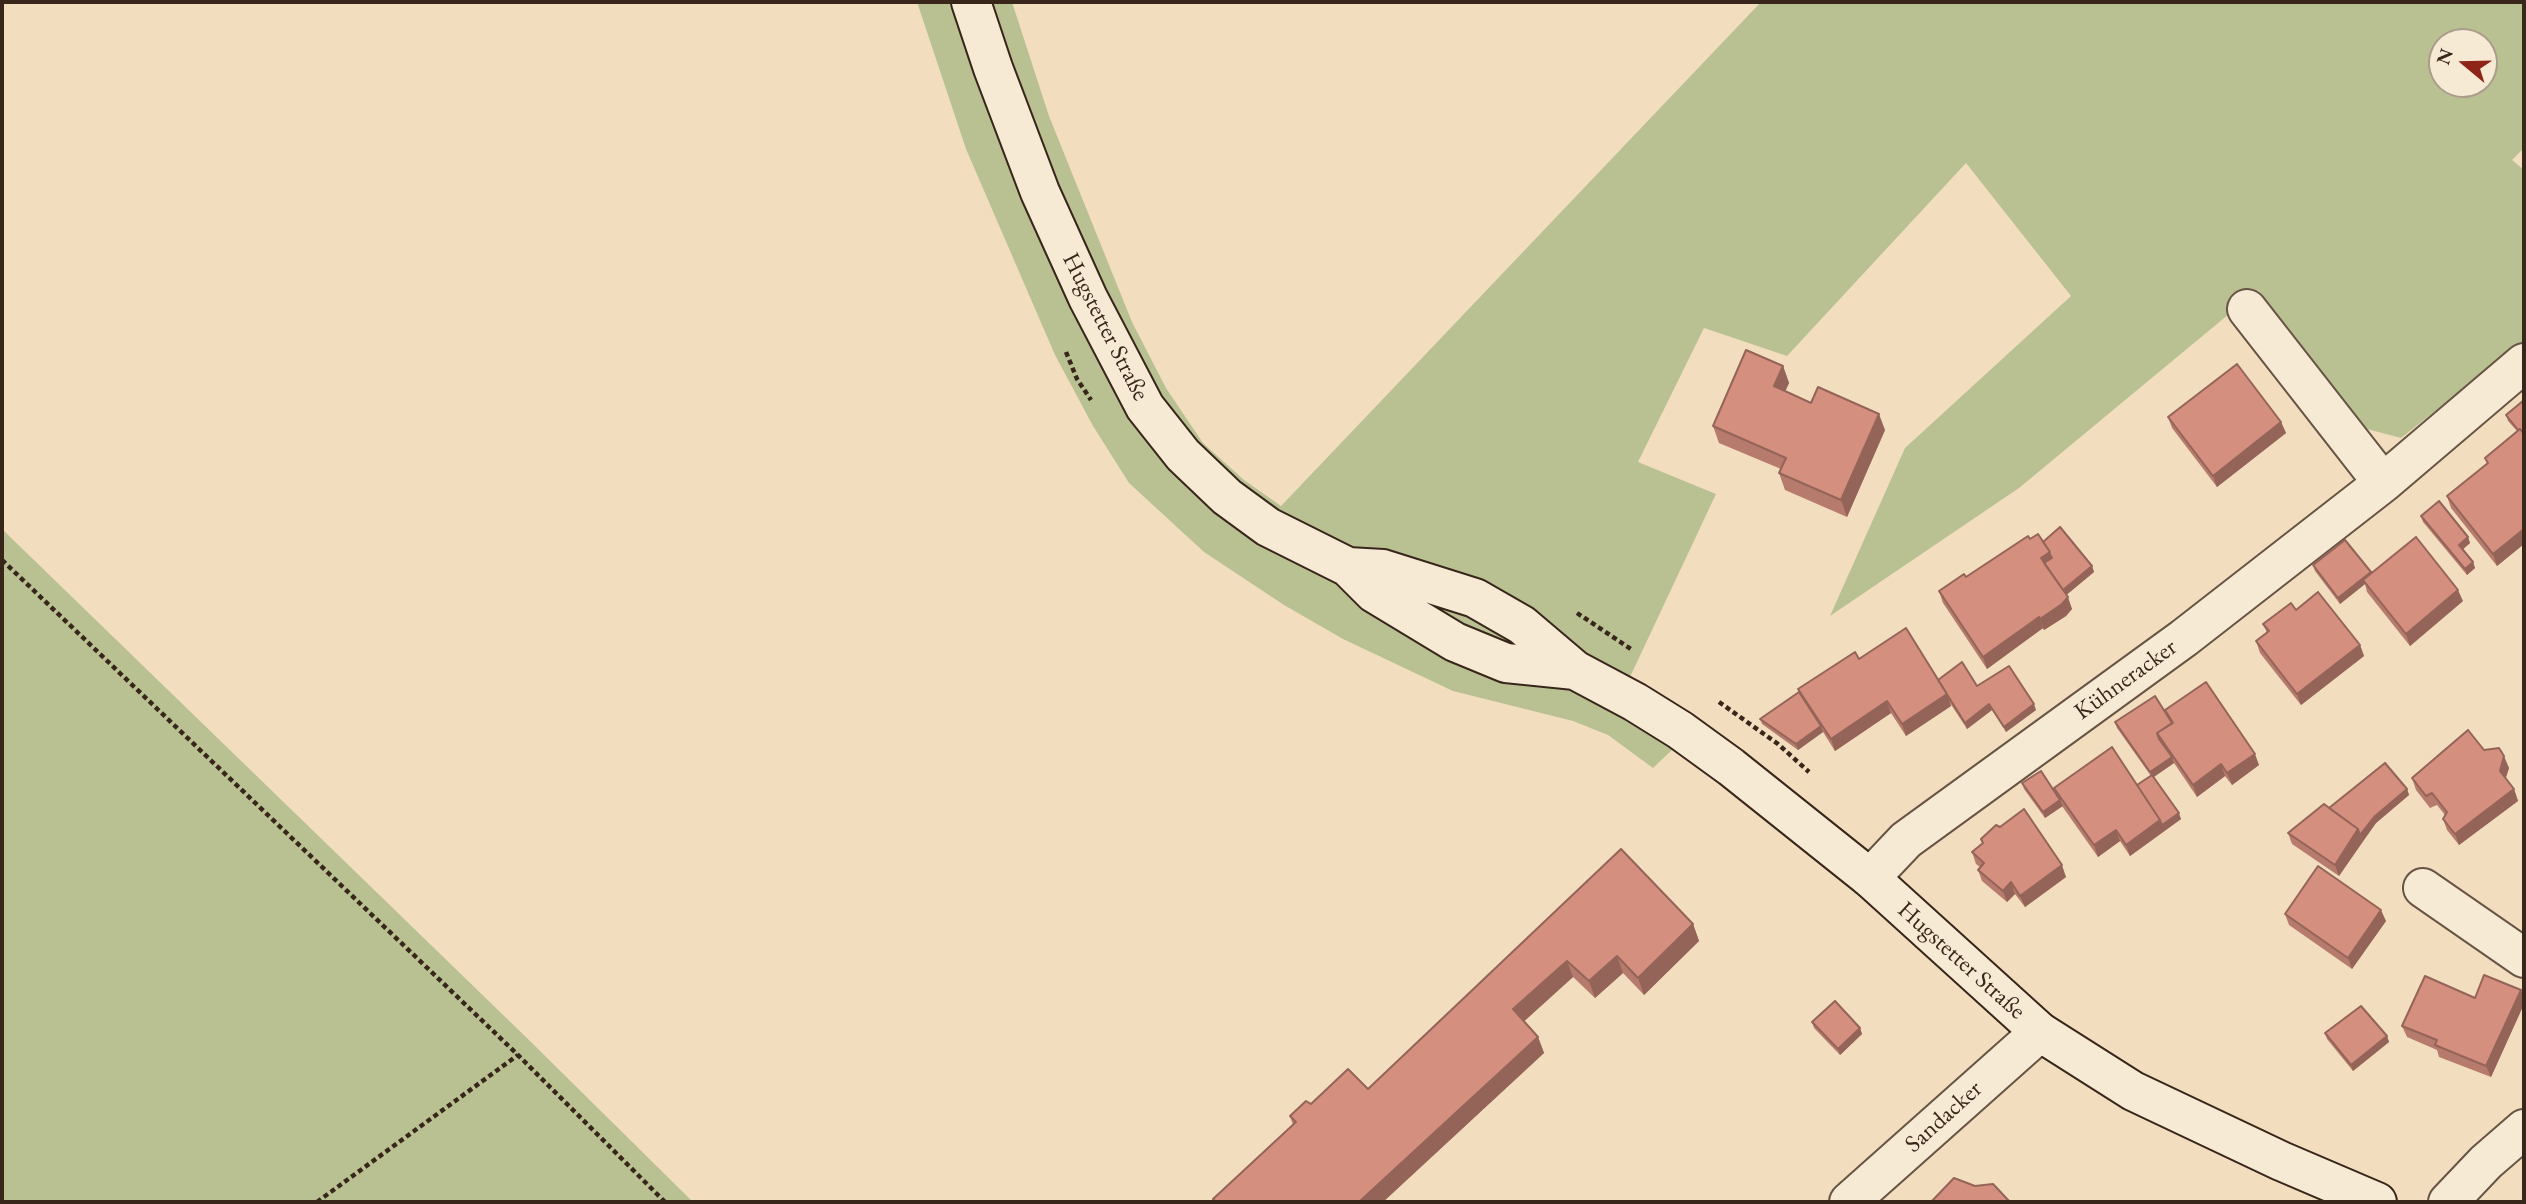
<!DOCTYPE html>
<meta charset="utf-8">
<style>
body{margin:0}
#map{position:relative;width:2526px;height:1204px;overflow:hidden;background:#f2debe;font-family:"EB Garamond",serif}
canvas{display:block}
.frame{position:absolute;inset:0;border:4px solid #39261b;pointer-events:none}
.north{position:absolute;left:2428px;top:28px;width:70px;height:70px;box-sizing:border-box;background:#f7ead5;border:2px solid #ab9c8b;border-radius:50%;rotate:289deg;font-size:19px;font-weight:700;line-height:28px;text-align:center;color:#39261b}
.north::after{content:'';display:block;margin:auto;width:24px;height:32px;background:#8f2418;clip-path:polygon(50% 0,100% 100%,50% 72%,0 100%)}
</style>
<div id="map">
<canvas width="2526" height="1204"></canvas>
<div class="frame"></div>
<div class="north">N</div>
</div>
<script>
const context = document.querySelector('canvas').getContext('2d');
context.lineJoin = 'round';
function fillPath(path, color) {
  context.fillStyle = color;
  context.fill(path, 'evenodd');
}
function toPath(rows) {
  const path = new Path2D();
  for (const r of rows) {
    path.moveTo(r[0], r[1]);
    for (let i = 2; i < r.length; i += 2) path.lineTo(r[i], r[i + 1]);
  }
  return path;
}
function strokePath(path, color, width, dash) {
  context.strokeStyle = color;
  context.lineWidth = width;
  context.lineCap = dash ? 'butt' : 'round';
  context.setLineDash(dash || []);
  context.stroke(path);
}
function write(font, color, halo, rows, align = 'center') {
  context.font = font + ' "EB Garamond",serif';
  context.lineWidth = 5;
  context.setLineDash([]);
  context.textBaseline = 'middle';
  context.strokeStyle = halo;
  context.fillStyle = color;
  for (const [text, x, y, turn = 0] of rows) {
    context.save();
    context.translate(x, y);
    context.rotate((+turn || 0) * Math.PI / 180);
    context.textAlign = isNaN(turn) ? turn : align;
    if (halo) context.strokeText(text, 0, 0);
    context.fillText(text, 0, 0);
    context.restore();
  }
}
const green = toPath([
 [917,2,1012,2,1049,116,1132,322,1166,388,1203,443,1244,480,1281,506,1761,2,2524,2,2524,148,2512,160,2524,170,2524,341,2401,438,2367,429,2258,290,2019,488,1830,616,1905,448,2071,296,1966,163,1787,356,1704,328,1638,462,1716,494,1614,711,1673,749,1653,768,1608,735,1573,721,1453,691,1343,639,1284,605,1204,552,1129,483,1093,426,1055,355,966,149],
 [2442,42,2484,42,2484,84,2442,84],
 [2,529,531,1042,693,1202,2,1202]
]);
const path = toPath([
 [1066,352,1077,379,1091,400],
 [2,560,518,1055,665,1202],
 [1577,613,1631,649],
 [1719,702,1778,744,1809,772],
 [317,1202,518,1055]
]);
const street = toPath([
 [2247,309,2383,483],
 [1870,878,1906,840,2184,638,2383,483,2524,363],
 [2423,888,2524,958],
 [1849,1202,2040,1032],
 [2448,1202,2486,1162,2524,1129]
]);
const secondary = toPath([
 [971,2,993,68,1040,192,1088,298,1145,407,1183,455,1227,497,1268,527,1348,567,1374,593,1455,642,1506,663,1575,670],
 [1348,567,1383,569,1475,598,1522,625,1575,670,1635,702,1680,730,1731,767,1870,878,2040,1032,2133,1091,2281,1161,2377,1202]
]);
const wall = toPath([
 [1783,366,1789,383,1785,391,1811,403,1885,430,1847,517,1785,490,1779,473,1781,469,1719,443,1713,426],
 [2524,400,2524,544,2497,566,2451,508,2447,496,2487,464,2485,458,2517,431,2508,421,2506,415],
 [2168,417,2281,422,2286,433,2217,487,2172,428],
 [2421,516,2468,537,2470,543,2463,549,2473,562,2475,568,2467,575,2423,522],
 [2030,539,2043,542,2092,566,2094,572,2066,595,2072,609,2066,616,2044,630,2043,628,1987,669,1943,603,1939,591,1966,577],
 [2313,565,2371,572,2371,574,2463,601,2410,646,2367,592,2365,584,2340,604,2315,571],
 [2296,610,2360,645,2364,656,2301,705,2260,653,2256,641,2267,633,2263,624],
 [1859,659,1938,680,1977,686,2036,710,2006,732,1992,710,1967,729,1950,703,1951,706,1906,736,1891,713,1835,751,1823,732,1798,750,1762,724,1760,719,1800,694,1798,689],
 [2165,710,2259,765,2232,785,2225,776,2197,797,2174,763,2154,777,2181,819,2130,856,2120,841,2098,857,2062,806,2045,818,2024,789,2022,783,2056,794,2054,788,2137,785,2151,776,2117,728,2115,722,2167,716],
 [2484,750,2509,768,2506,778,2514,789,2518,801,2459,845,2447,830,2443,819,2445,815,2437,805,2430,808,2416,790,2412,778],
 [2407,789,2409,795,2376,823,2339,876,2292,844,2288,833,2329,808],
 [1621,849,1693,924,1699,941,1644,995,1623,973,1595,998,1573,977,1524,1021,1538,1037,1544,1053,1383,1202,1214,1202,1213,1199,1293,1125,1290,1116,1311,1104,1368,1089],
 [1972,852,2066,877,2025,907,2015,894,2007,902,1982,881,1978,870,1980,867,1976,864],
 [2285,914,2386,921,2352,969,2289,925],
 [2521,990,2524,999,2524,1004,2491,1077,2439,1057,2437,1050,2407,1037,2402,1026,2475,998],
 [1812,1022,1860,1028,1862,1034,1840,1055,1814,1028],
 [2325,1033,2387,1036,2389,1042,2353,1071,2327,1039]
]);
const shadedWall = toPath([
 [1783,366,1789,383,1780,403,1774,386],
 [1879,414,1885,430,1847,517,1841,500],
 [2281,422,2286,433,2217,487,2213,476],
 [2524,529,2524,544,2497,566,2493,554],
 [2468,537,2470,543,2461,551,2459,545],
 [2050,552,2054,564,2047,568,2041,558],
 [2473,562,2475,568,2467,575,2465,569],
 [2092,566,2094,572,2064,597,2062,591],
 [2371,572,2373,578,2363,580,2365,584,2340,604,2338,598],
 [2458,590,2463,601,2410,646,2406,634],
 [2068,597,2072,609,2066,616,2044,630,2040,619],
 [2039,617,2043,628,1987,669,1983,657],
 [2360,645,2364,656,2301,705,2297,694],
 [1947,694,1951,706,1906,736,1902,724],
 [1887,701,1891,713,1835,751,1831,739],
 [1989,704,1992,710,1967,729,1965,723],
 [2034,704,2036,710,2006,732,2004,727],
 [1821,726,1823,732,1798,750,1796,744],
 [2255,754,2259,765,2232,785,2227,773],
 [2504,756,2509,768,2504,782,2500,771],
 [2172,757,2174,763,2152,778,2150,772],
 [2221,764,2225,776,2197,797,2193,785],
 [2407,789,2409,795,2376,823,2363,841,2360,835,2374,817],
 [2514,789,2518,801,2459,845,2455,834],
 [2060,800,2063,806,2045,818,2043,812],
 [2179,813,2181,819,2130,856,2126,845,2160,820],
 [2358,829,2363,841,2339,876,2335,865],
 [2116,830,2120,841,2098,857,2094,845],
 [2062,865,2066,877,2025,907,2020,896],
 [2011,882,2015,894,2007,902,2003,891],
 [2381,910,2386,921,2352,969,2348,958],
 [1693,924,1699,941,1644,995,1638,978],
 [1617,956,1623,973,1595,998,1589,981],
 [1567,961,1573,977,1519,1026,1513,1009],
 [2521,990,2524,999,2524,1004,2491,1077,2486,1066],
 [1860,1028,1862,1034,1840,1055,1838,1049],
 [2387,1036,2389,1042,2353,1071,2351,1065],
 [1538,1037,1544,1053,1383,1202,1359,1202]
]);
const building = toPath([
 [1746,350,1783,366,1774,386,1811,403,1818,387,1879,414,1841,500,1779,473,1786,458,1713,426,1746,350],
 [2237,364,2281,422,2213,476,2168,417,2237,364],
 [2524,400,2524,434,2520,429,2518,430,2506,415,2524,400],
 [2520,429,2524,434,2524,529,2493,554,2447,496,2488,463,2485,458,2520,429],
 [2439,501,2468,537,2459,545,2473,562,2465,569,2421,516,2439,501],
 [2060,527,2092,566,2063,590,2044,563,2052,558,2049,553,2050,552,2043,542,2060,527],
 [2038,534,2050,552,2041,558,2068,597,2062,604,2040,619,2039,617,1983,657,1939,591,1964,574,1966,577,2028,536,2030,539,2038,534],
 [2416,537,2458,590,2406,634,2363,580,2416,537],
 [2345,540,2371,572,2338,598,2313,565,2345,540],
 [2318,592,2360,645,2297,694,2256,641,2269,631,2263,624,2291,603,2296,610,2318,592],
 [1906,628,1947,694,1902,724,1887,701,1831,739,1798,689,1855,652,1859,659,1906,628],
 [1962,662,1977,686,2009,666,2034,704,2004,727,1989,704,1965,723,1938,680,1962,662],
 [2206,682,2255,754,2227,773,2221,764,2193,785,2157,733,2173,723,2165,710,2206,682],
 [1799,692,1821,726,1796,744,1760,719,1799,692],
 [2155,696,2172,723,2157,733,2159,739,2172,757,2150,772,2115,722,2155,696],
 [2468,730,2484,750,2499,748,2504,756,2500,771,2514,789,2455,834,2443,819,2447,812,2432,793,2426,796,2412,778,2468,730],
 [2112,747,2160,820,2126,845,2116,830,2094,845,2054,788,2112,747],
 [2385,763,2407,789,2374,817,2360,835,2358,829,2329,808,2385,763],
 [2041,771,2060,800,2043,812,2022,783,2041,771],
 [2152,775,2179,813,2162,825,2160,820,2137,785,2152,775],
 [2324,804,2358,829,2335,865,2288,833,2324,804],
 [2024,809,2062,865,2020,896,2011,882,2003,891,1978,870,1984,863,1972,852,1983,843,1981,839,1996,825,2000,827,2024,809],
 [1621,849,1693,924,1638,978,1617,956,1589,981,1567,961,1513,1009,1538,1037,1359,1202,1216,1202,1213,1199,1296,1122,1290,1116,1306,1101,1311,1104,1348,1069,1368,1089,1621,849],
 [2318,866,2381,910,2348,958,2285,914,2318,866],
 [2484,975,2521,990,2486,1066,2435,1045,2437,1040,2402,1026,2425,976,2475,998,2484,975],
 [1835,1001,1860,1028,1838,1049,1812,1022,1835,1001],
 [2361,1006,2387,1036,2351,1065,2325,1033,2361,1006],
 [1954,1178,1975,1186,1993,1184,2010,1202,1931,1202,1954,1178]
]);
const streetNames = [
 ["Hugstetter Straße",1105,327,63],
 ["Kühneracker",2126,680,-36],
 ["Hugstetter Straße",1961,961,42],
 ["Sandacker",1944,1117,-42]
];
fillPath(green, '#b9c193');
strokePath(street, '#675444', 42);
strokePath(secondary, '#39261b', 42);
strokePath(path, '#39261b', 4.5, [5, 3.5]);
strokePath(street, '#f7ead5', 38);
strokePath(secondary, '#f7ead5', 38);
fillPath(wall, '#b67b6d');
fillPath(shadedWall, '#946459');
fillPath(building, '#d48f7f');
strokePath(building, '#946459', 2);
write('24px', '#39261b', '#f7ead5', streetNames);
</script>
